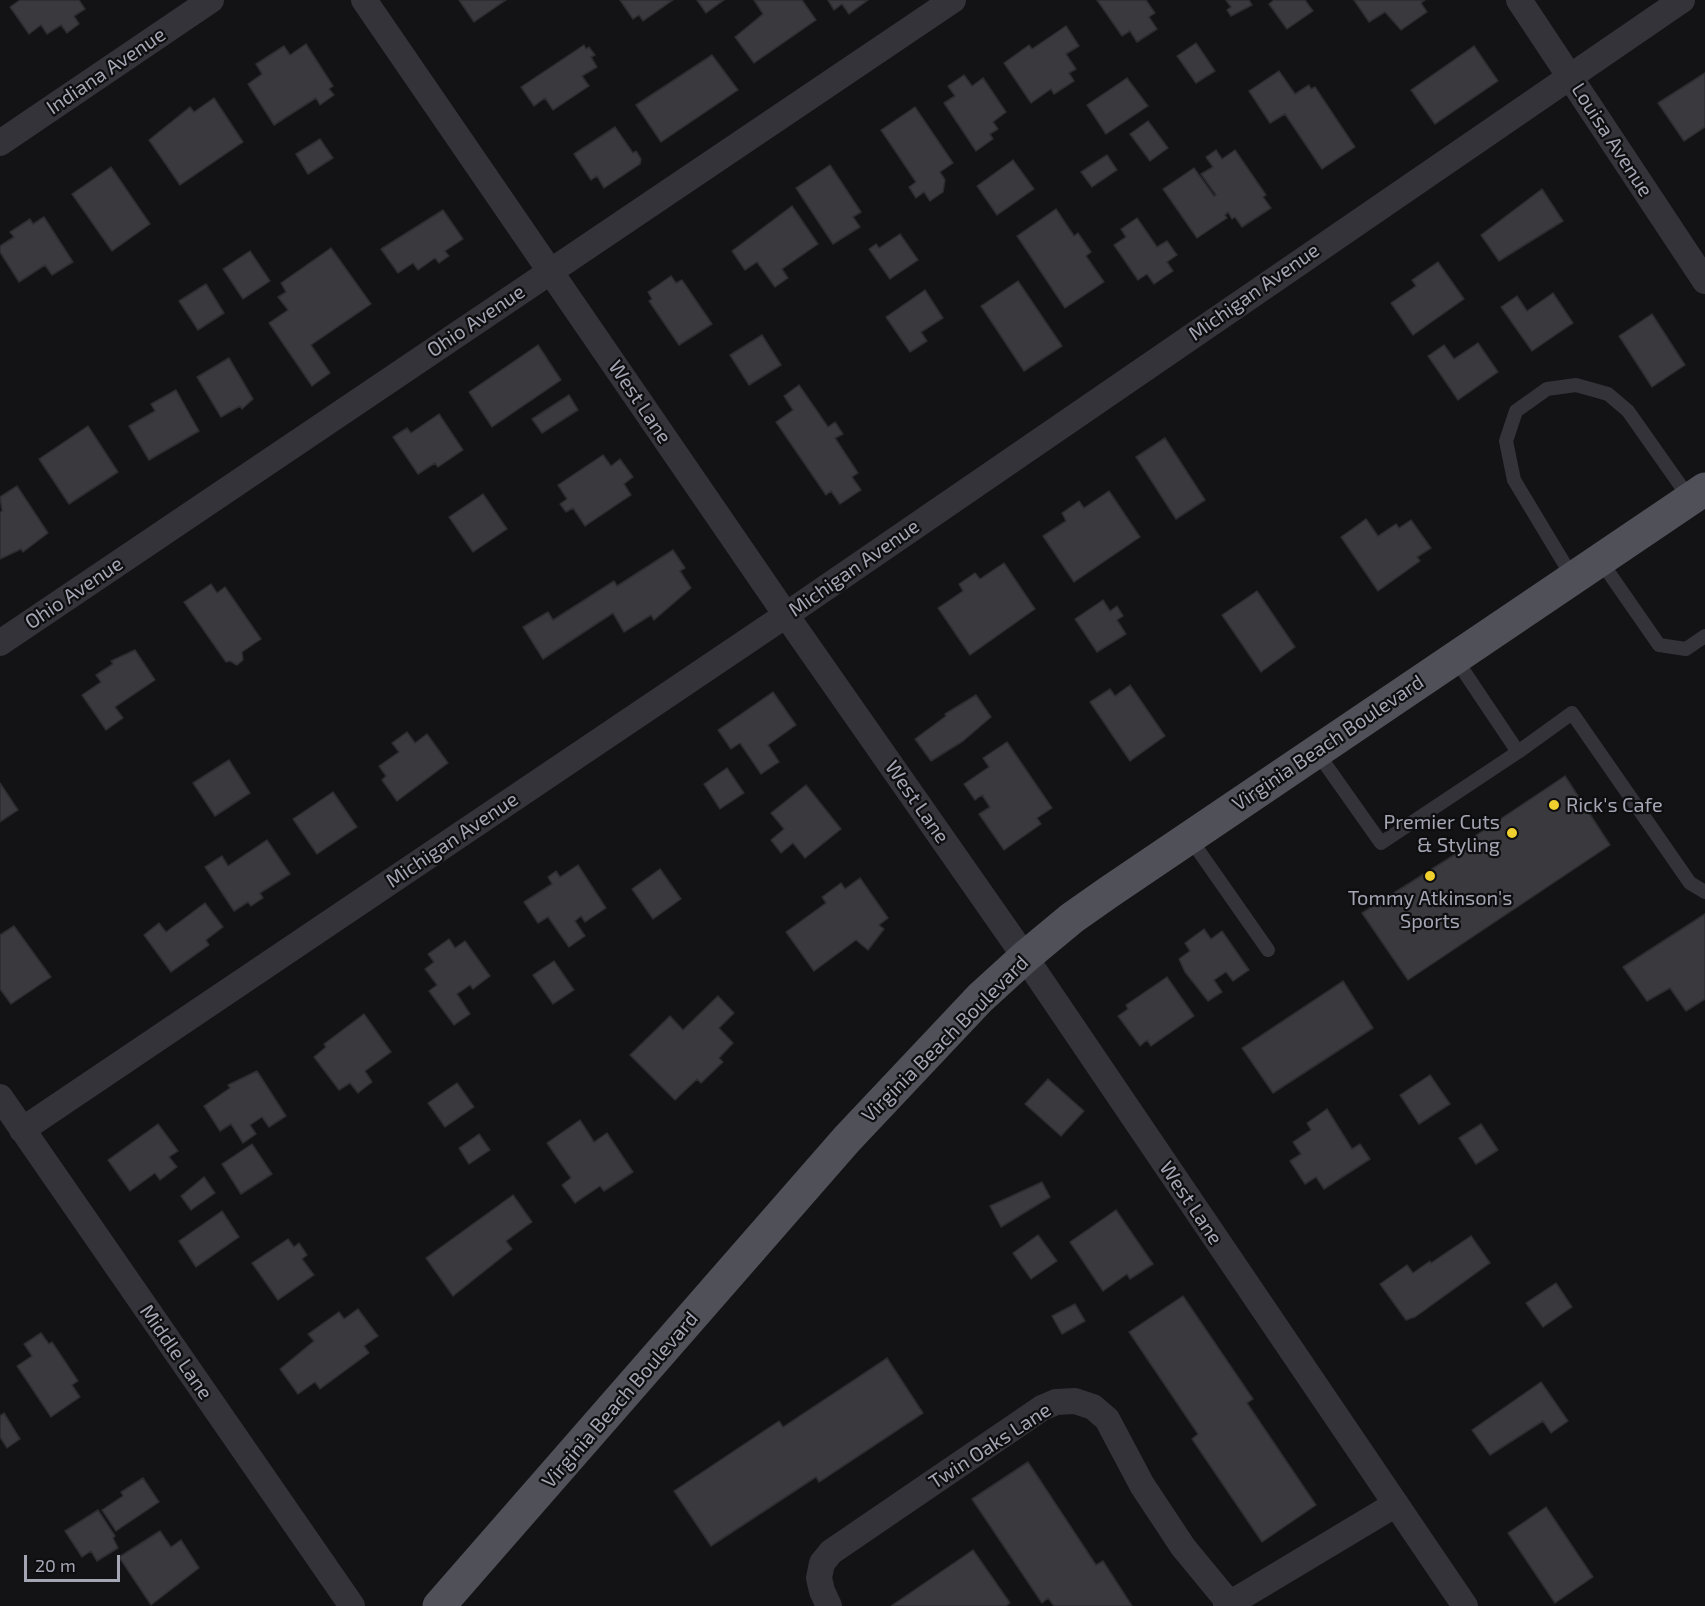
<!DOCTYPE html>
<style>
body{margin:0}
#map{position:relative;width:1705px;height:1606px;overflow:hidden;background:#131214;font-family:"Exo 2",sans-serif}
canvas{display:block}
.scale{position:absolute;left:24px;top:1555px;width:96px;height:27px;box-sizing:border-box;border:3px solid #a4a6b4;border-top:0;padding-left:8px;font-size:18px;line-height:21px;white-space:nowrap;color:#a4a6b4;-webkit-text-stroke:4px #0e0d0f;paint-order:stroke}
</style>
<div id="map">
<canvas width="1705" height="1606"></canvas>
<div class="scale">20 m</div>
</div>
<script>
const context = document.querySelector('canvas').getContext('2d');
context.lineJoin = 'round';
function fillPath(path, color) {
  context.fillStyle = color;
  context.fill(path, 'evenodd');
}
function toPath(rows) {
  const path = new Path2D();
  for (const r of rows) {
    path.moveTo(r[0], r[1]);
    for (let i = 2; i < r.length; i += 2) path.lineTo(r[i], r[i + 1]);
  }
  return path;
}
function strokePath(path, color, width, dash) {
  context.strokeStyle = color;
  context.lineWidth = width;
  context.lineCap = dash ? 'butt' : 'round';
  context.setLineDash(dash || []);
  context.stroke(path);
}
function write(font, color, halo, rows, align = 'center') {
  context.font = font + ' "Exo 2",sans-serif';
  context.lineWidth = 4.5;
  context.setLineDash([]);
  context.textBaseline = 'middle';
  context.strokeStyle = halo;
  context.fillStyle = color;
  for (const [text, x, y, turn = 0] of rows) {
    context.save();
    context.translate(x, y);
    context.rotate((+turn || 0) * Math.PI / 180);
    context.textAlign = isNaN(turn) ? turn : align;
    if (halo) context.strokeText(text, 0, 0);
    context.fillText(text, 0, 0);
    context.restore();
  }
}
const building = toPath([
 [20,0,79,0,85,9,74,16,79,24,67,33,61,25,47,34,41,25,29,34,10,7,20,0],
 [459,0,506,0,474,22,459,0],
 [620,0,673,0,643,21,639,15,633,19,620,0],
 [697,0,724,0,706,13,697,0],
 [754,0,802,0,816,20,754,63,735,37,763,14,754,0],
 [828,0,868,0,849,14,842,4,834,10,828,0],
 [1097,0,1146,0,1155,13,1149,17,1157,29,1137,42,1130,31,1122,36,1097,0],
 [1226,0,1249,0,1252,5,1231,16,1227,10,1231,7,1226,0],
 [1274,0,1305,0,1313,11,1287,29,1269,4,1274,0],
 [1354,0,1425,0,1421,3,1427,12,1401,30,1385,12,1369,22,1354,0],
 [1066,26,1079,46,1066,54,1076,69,1069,73,1074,81,1054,94,1051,89,1031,103,1004,63,1029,45,1032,49,1066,26],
 [1196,43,1215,71,1196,83,1177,56,1196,43],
 [306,44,333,86,329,89,334,95,320,105,316,98,274,125,248,84,262,74,256,64,284,46,290,55,306,44],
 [584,45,586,49,589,47,595,55,591,57,597,67,582,76,589,86,553,110,545,98,534,106,521,87,584,45],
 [1474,46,1498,81,1435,124,1411,90,1474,46],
 [712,55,738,90,661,142,636,105,712,55],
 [1279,71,1295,94,1309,85,1311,89,1315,87,1355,147,1322,169,1285,114,1270,123,1249,91,1279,71],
 [1705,73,1705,127,1684,141,1658,103,1705,73],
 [964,75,972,86,983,78,1006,112,993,122,998,129,990,134,993,139,976,151,944,103,955,96,948,86,964,75],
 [1127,78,1148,106,1106,134,1087,105,1127,78],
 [214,98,243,142,180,185,149,140,190,107,194,112,214,98],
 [915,107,953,163,940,172,945,180,943,192,930,201,924,192,916,198,909,187,916,182,881,130,915,107],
 [1148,121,1168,148,1150,161,1130,134,1148,121],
 [615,127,633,153,636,151,641,159,640,164,604,188,597,176,591,180,574,154,615,127],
 [320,139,333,158,308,174,296,154,320,139],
 [1216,150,1222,159,1235,150,1266,195,1263,197,1271,208,1242,227,1235,217,1232,219,1228,212,1225,215,1227,218,1197,238,1163,189,1194,168,1214,196,1216,195,1201,174,1213,167,1206,157,1216,150],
 [1107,155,1117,170,1092,187,1081,172,1107,155],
 [1013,160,1034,189,997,215,977,186,1013,160],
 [830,165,861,212,853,217,860,227,833,244,796,188,830,165],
 [111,167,150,224,112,251,72,194,111,167],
 [1542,189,1563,221,1499,261,1481,235,1542,189],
 [792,206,818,244,782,269,788,278,775,287,757,262,745,270,732,251,792,206],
 [1056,209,1074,236,1078,233,1091,252,1086,256,1104,282,1065,308,1017,236,1056,209],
 [443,210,463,239,445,251,449,256,439,263,435,258,418,270,413,263,398,273,381,249,443,210],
 [44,217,73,262,52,275,45,265,19,282,0,252,0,246,14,237,10,232,30,219,33,224,44,217],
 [1137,218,1157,247,1167,241,1177,255,1167,262,1173,271,1154,284,1147,274,1138,280,1114,245,1126,237,1121,229,1137,218],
 [900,234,918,260,890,279,869,249,876,244,879,248,900,234],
 [331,248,371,304,311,345,330,373,312,386,269,323,288,310,278,297,286,292,281,283,331,248],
 [250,251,270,281,243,299,223,269,250,251],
 [1438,262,1464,299,1413,335,1391,303,1416,286,1412,280,1438,262],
 [671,276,676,283,682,280,712,324,679,345,649,301,652,299,648,292,671,276],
 [1018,281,1062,346,1024,371,981,306,1018,281],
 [206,284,224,313,198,330,179,301,206,284],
 [925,290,943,318,921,332,927,341,910,352,886,317,925,290],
 [1553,293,1573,323,1532,351,1501,307,1517,296,1527,311,1553,293],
 [1652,314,1685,365,1652,387,1619,336,1652,314],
 [762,335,781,365,749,385,730,355,762,335],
 [1478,343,1498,372,1458,400,1428,356,1444,345,1454,359,1478,343],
 [538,345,561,380,492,427,469,392,538,345],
 [229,358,253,399,242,409,240,406,221,417,197,377,229,358],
 [799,385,828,427,835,422,843,434,835,438,858,473,852,477,861,490,840,504,831,491,826,495,776,422,793,410,784,396,799,385],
 [176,390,199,431,149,460,129,426,155,411,151,404,176,390],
 [569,395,578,410,542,433,532,419,569,395],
 [439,414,463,450,438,467,435,463,418,474,393,437,407,428,411,433,439,414],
 [88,426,118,472,69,504,39,459,88,426],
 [1165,438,1205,500,1176,519,1136,457,1165,438],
 [603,455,611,466,620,459,633,477,624,484,631,495,585,526,573,508,566,512,560,504,567,499,558,485,603,455],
 [17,486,48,533,23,552,21,549,0,559,0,512,2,511,0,497,17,486],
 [1109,491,1140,537,1074,582,1043,536,1066,521,1062,513,1079,501,1084,508,1109,491],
 [483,494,507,529,473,552,449,517,483,494],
 [1366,519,1378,536,1396,524,1399,528,1411,520,1431,548,1417,557,1420,561,1378,591,1341,537,1366,519],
 [673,550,685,568,680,571,691,588,654,620,651,615,624,632,613,613,543,659,523,627,548,612,553,620,614,581,617,586,673,550],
 [1004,563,1035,609,970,655,938,608,963,591,959,584,975,573,980,579,1004,563],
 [211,584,217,593,225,587,261,639,242,652,243,660,237,665,230,661,226,662,184,602,211,584],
 [1257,591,1295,647,1261,672,1222,615,1257,591],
 [1103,600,1110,611,1117,606,1123,616,1117,620,1126,634,1097,652,1075,619,1103,600],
 [135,650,155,680,115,707,123,718,106,730,82,695,101,682,96,675,113,664,111,661,135,650],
 [1130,685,1165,736,1130,761,1090,702,1110,689,1115,696,1130,685],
 [773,692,796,725,768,745,779,762,761,774,740,743,731,749,718,730,773,692],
 [976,695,991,717,963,741,931,761,915,739,946,716,945,714,976,695],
 [407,732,415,743,427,734,448,763,397,801,382,780,386,776,379,766,399,752,392,743,407,732],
 [1007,742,1052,808,1037,818,1041,824,1004,850,979,814,990,807,982,795,975,800,964,784,989,767,983,758,1007,742],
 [229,760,250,793,215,816,193,783,229,760],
 [727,768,744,793,720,809,704,784,727,768],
 [1565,776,1610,845,1408,980,1362,913,1462,850,1460,846,1565,776],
 [0,783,18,810,0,822,0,783],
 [806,785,841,829,805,858,793,843,781,853,771,840,784,829,771,813,806,785],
 [333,792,357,827,317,854,293,819,333,792],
 [267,840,290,874,260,893,263,898,251,906,248,902,234,911,205,867,222,856,228,866,267,840],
 [578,865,606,908,585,922,581,916,575,921,585,936,569,947,548,917,538,923,524,902,552,884,548,877,556,871,560,877,578,865],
 [660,869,681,899,653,919,632,889,660,869],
 [860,878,888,918,879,925,884,929,868,950,856,940,814,971,786,932,826,903,822,897,841,883,845,889,860,878],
 [205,903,223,927,206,940,209,945,171,972,144,935,159,923,166,932,205,903],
 [1705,914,1705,999,1686,1011,1670,988,1647,1001,1623,967,1705,914],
 [14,926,51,977,11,1004,0,989,0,935,14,926],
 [1204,929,1211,939,1222,931,1249,970,1233,981,1226,972,1214,980,1222,992,1208,1001,1185,972,1179,959,1190,951,1185,943,1204,929],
 [449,939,455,948,465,941,490,976,473,989,470,985,457,994,470,1014,454,1025,429,991,437,985,425,969,434,962,428,954,449,939],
 [554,961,574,990,553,1004,533,975,554,961],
 [1167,977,1194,1016,1151,1046,1147,1040,1140,1046,1118,1016,1128,1009,1126,1005,1167,977],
 [1343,981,1373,1028,1273,1093,1242,1048,1343,981],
 [718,996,734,1013,719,1028,733,1043,719,1058,723,1062,701,1083,697,1079,675,1100,630,1055,670,1016,683,1030,718,996],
 [364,1014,391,1052,365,1071,372,1082,358,1093,350,1083,339,1090,314,1057,326,1047,324,1044,364,1014],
 [257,1071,286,1116,269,1127,262,1117,250,1125,256,1134,243,1143,231,1124,220,1131,204,1106,230,1088,228,1085,257,1071],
 [1430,1075,1450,1104,1419,1124,1400,1095,1430,1075],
 [1048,1079,1084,1111,1061,1136,1025,1104,1048,1079],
 [457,1083,474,1107,445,1127,428,1103,457,1083],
 [1327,1109,1352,1149,1360,1144,1370,1159,1324,1189,1316,1177,1305,1184,1290,1161,1301,1154,1293,1142,1311,1130,1307,1123,1327,1109],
 [580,1120,594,1142,607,1133,633,1172,604,1191,600,1186,575,1203,562,1185,571,1178,547,1143,580,1120],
 [158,1124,178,1151,169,1157,177,1167,160,1180,155,1173,130,1191,108,1160,158,1124],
 [1481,1124,1498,1150,1476,1164,1459,1138,1481,1124],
 [479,1134,490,1150,469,1164,459,1148,479,1134],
 [252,1144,272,1174,241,1194,222,1164,252,1144],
 [204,1177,215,1193,191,1210,181,1196,204,1177],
 [1042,1182,1050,1197,1001,1227,990,1206,1042,1182],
 [513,1195,532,1222,506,1241,512,1249,453,1296,426,1258,513,1195],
 [1116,1210,1153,1264,1130,1279,1127,1274,1103,1291,1070,1242,1116,1210],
 [222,1211,239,1237,196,1267,179,1241,222,1211],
 [1038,1235,1057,1261,1031,1279,1013,1253,1038,1235],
 [1471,1236,1490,1263,1415,1317,1406,1320,1380,1284,1407,1265,1413,1273,1430,1261,1431,1263,1471,1236],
 [288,1239,294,1247,299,1243,307,1255,302,1259,314,1275,278,1300,252,1263,288,1239],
 [1556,1283,1572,1307,1543,1327,1526,1303,1556,1283],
 [1183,1296,1253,1399,1247,1403,1316,1505,1262,1542,1192,1439,1198,1434,1129,1332,1183,1296],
 [1075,1304,1085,1321,1062,1334,1052,1316,1075,1304],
 [358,1309,378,1336,364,1346,369,1353,320,1389,315,1382,298,1394,280,1369,314,1341,308,1334,339,1312,344,1319,358,1309],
 [41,1333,49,1344,52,1342,78,1381,72,1385,80,1397,51,1417,17,1366,32,1356,24,1344,41,1333],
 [887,1358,923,1413,819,1482,816,1477,711,1546,674,1491,779,1421,783,1427,887,1358],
 [1541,1382,1568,1421,1551,1433,1543,1421,1490,1455,1472,1430,1541,1382],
 [4,1413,20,1439,7,1448,0,1437,0,1416,4,1413],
 [1028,1462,1096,1565,1103,1561,1132,1606,1054,1606,1048,1598,1042,1603,972,1499,1028,1462],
 [143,1478,159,1502,116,1531,102,1510,123,1496,121,1492,143,1478],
 [1546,1507,1593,1577,1555,1603,1508,1533,1546,1507],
 [98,1510,115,1536,113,1538,118,1548,97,1561,91,1551,82,1557,65,1531,98,1510],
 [160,1531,171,1547,181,1540,199,1568,151,1605,119,1557,160,1531],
 [973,1550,1010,1603,1006,1606,891,1606,973,1550]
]);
const lane = toPath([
 [1600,560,1659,645,1686,649,1705,636],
 [1573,578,1514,480,1506,441,1516,411,1547,389,1576,385,1608,394,1628,411,1690,499],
 [1316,751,1381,843,1518,752,1455,658],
 [1518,752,1572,713,1690,883,1705,892],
 [1189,837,1268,950]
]);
const street = toPath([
 [364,0,786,615,1025,957,1465,1606],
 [1519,0,1705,281],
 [0,143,211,0],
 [0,643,953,0],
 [0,1097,352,1606],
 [22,1130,786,615,1682,0],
 [829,1606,822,1591,819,1578,822,1563,831,1552,1042,1408,1056,1402,1075,1401,1093,1407,1107,1419,1142,1485,1183,1547,1230,1604],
 [1226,1606,1396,1504]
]);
const primary = toPath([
 [439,1606,847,1139,980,998,1025,957,1072,918,1109,892,1705,489]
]);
const markers = [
 [1554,805,6,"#efd02f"],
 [1512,833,6,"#efd02f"],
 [1430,876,6,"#efd02f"]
];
const streetNames = [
 ["Indiana Avenue",106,71,-34],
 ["Louisa Avenue",1612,140,57],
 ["Michigan Avenue",1254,292,-35],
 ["Ohio Avenue",476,321,-34],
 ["West Lane",640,402,56],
 ["Michigan Avenue",854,568,-35],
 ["Ohio Avenue",74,593,-34],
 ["Virginia Beach Boulevard",1328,743,-34],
 ["West Lane",917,802,55],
 ["Michigan Avenue",452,840,-34],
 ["Virginia Beach Boulevard",945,1039,-45],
 ["West Lane",1191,1203,56],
 ["Middle Lane",176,1352,55],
 ["Virginia Beach Boulevard",620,1400,-49],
 ["Twin Oaks Lane",990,1446,-33]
];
const poiNames = [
 ["Rick's Cafe",1566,805],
 ["Premier Cuts",1500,822,"right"],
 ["& Styling",1500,845,"right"],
 ["Tommy Atkinson's",1430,898,"center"],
 ["Sports",1430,921,"center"]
];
fillPath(building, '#3a3a3e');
strokePath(building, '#2d2c30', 1.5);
strokePath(lane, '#333339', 14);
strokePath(street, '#333339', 26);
strokePath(primary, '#4f5058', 33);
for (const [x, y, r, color] of markers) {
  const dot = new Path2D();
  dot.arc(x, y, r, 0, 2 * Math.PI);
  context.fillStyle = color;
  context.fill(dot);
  strokePath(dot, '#0e0d0f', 2);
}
write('20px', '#a4a6b4', '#0e0d0f', streetNames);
write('20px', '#a4a6b4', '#0e0d0f', poiNames, 'left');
</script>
